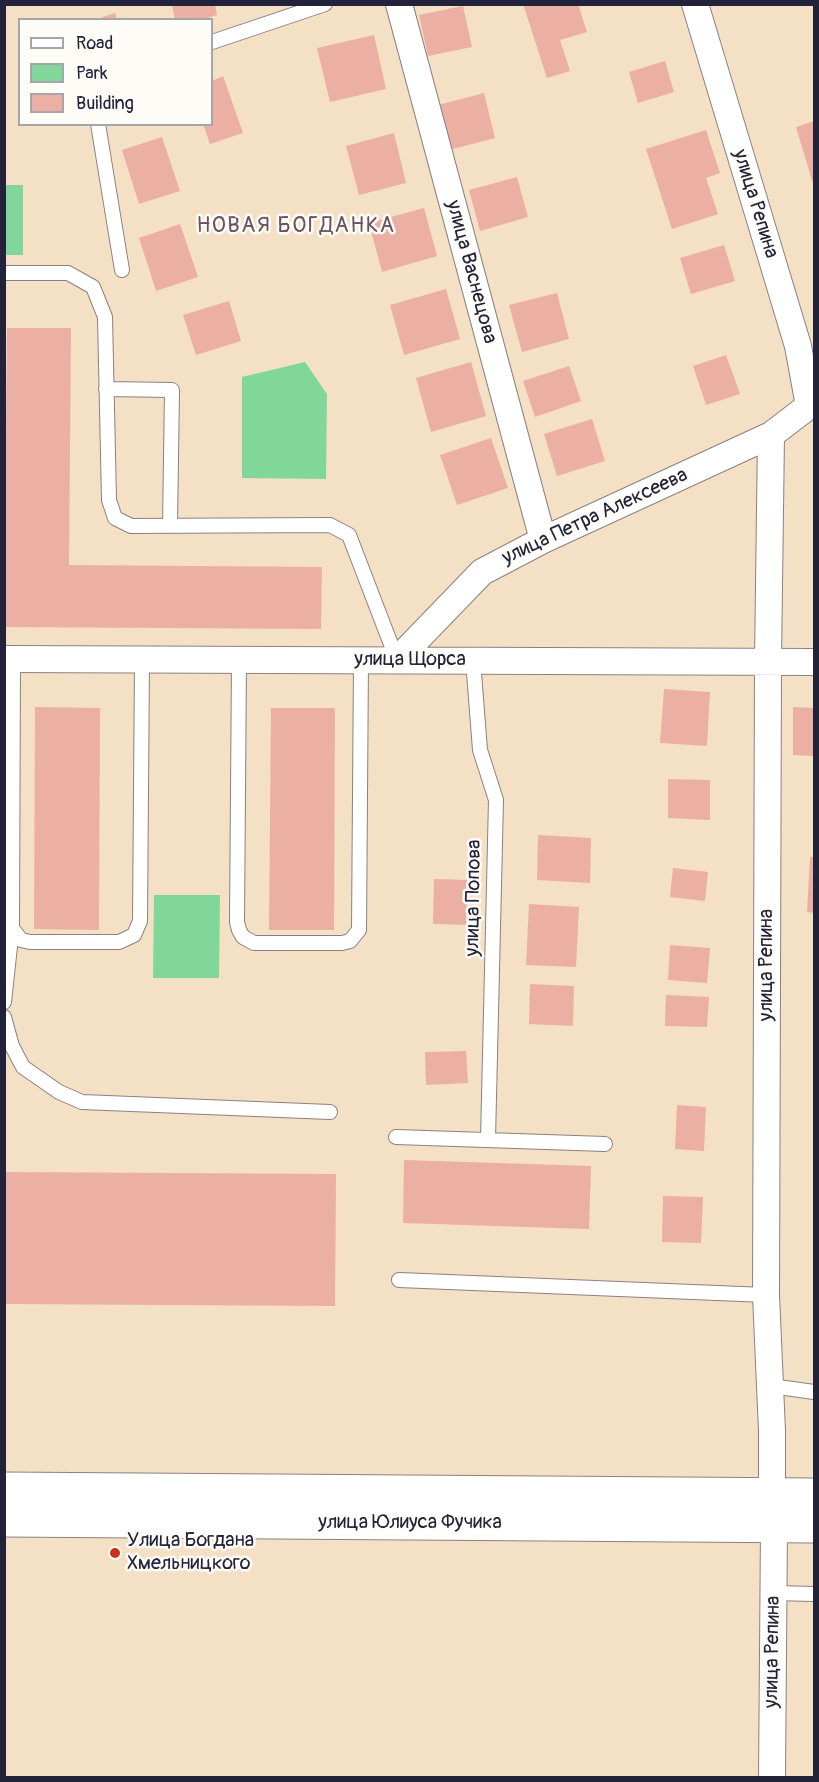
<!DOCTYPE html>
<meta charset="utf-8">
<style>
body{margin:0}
#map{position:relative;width:819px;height:1782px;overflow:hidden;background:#f4e0c4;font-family:Pangolin,sans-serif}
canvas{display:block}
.frame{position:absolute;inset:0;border:6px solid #22223b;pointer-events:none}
.legend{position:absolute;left:18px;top:18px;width:195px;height:108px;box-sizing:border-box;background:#fdfcf7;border:2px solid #a5a5ac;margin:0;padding:8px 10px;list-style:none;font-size:18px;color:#22223b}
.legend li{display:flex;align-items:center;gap:12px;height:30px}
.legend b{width:30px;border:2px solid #a5a5ac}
</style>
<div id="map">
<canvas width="819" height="1782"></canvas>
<div class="frame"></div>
<ul class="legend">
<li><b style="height:8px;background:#fff"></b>Road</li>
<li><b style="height:16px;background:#81d79a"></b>Park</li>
<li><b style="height:16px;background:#ecafa4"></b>Building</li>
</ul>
</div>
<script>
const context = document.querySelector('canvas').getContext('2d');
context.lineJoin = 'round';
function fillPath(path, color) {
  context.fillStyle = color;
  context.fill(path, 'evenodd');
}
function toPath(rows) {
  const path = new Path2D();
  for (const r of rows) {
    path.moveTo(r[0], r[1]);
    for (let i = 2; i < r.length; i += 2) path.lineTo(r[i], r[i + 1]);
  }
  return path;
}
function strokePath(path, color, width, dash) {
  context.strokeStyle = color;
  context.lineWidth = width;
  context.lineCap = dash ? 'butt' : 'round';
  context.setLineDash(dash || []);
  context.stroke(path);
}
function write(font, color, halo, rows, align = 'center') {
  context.font = font + ' Pangolin,sans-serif';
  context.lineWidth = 5;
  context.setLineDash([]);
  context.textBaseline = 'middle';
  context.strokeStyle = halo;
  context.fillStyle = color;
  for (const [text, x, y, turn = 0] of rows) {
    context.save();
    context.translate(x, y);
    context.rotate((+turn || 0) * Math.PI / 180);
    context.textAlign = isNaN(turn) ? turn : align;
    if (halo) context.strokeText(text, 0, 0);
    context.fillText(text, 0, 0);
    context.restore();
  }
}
const green = toPath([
 [5,185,23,185,23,255,5,255],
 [305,362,327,394,326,479,242,478,242,377],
 [154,895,220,895,219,978,153,978]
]);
const building = toPath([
 [172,4,215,4,217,15,201,20,175,20],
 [523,4,578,4,587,32,560,40,570,71,547,78],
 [463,6,472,47,428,56,419,15],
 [115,13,117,20,98,20,97,19],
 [374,35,386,89,330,102,317,48],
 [665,61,674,92,638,103,629,72],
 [223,76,243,133,210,144,203,124,212,124,212,81],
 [484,93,495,138,449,150,438,105],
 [814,121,814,187,796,127],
 [706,130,720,173,706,178,718,214,672,229,646,149],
 [394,133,406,183,359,195,346,146],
 [162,137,180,191,139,204,122,150],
 [517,177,528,217,480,231,469,190],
 [424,208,437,256,382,272,369,223],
 [180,224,198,277,156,291,139,238],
 [724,245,735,281,691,294,680,258],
 [446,289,460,339,404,355,390,305],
 [557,293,569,339,522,352,509,305],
 [229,301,241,341,196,355,183,315],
 [7,328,71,328,69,565,322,567,321,629,4,627],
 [726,355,740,394,706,405,693,366],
 [471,362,486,416,431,432,416,378],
 [569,366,581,401,535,417,523,381],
 [592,419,605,461,557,476,544,434],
 [491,438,508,488,457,505,440,455],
 [664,689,710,692,707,746,660,743],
 [35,707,100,708,99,930,34,929],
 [793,707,814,708,814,756,793,755],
 [271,708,335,708,334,930,269,930],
 [668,779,710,780,710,820,668,818],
 [538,835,591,838,590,883,537,880],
 [810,857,814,857,814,913,807,912],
 [673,868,708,872,705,901,670,897],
 [434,879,467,880,466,925,433,924],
 [529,904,579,907,576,967,526,965],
 [670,945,710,948,707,983,668,980],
 [530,984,574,986,573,1026,529,1024],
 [666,995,709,997,707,1027,665,1026],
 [466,1051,468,1083,426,1085,425,1052],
 [677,1105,706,1107,704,1151,675,1149],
 [404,1160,591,1166,589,1229,403,1223],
 [4,1172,336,1174,335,1306,4,1304],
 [663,1196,703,1197,701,1243,662,1242]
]);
const service = toPath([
 [212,42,325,4],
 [98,124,122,270],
 [4,273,68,273,93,287,105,317,109,500,115,518,131,526,330,525,349,535,397,660],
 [106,389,172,390,170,526],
 [13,659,12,928,21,940,30,942,119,942,134,935,140,921,142,660],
 [239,660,237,922,239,930,243,937,254,943,342,943,350,941,359,930,361,660],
 [473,660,480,750,496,800,488,1139],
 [4,1002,12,928],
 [4,1017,12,1046,23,1067,59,1092,82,1102,330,1112],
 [396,1137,605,1144],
 [399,1280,766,1295],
 [771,1386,814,1392],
 [774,1593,814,1594]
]);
const minor = toPath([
 [399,4,543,540],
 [695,4,798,346,809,406],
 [771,435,768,661,766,1295,772,1431,772,1494],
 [4,659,814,662],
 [397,660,482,572,543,540,771,435,814,402],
 [772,1778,774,1526]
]);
const primary = toPath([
 [4,1489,814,1495],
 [4,1520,814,1526]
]);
const markers = [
 [115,1553,6,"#c8321e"]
];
const streetNames = [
 ["улица Репина",755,204,73],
 ["улица Васнецова",471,272,75],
 ["улица Петра Алексеева",595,517,-25],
 ["улица Щорса",410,660],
 ["улица Попова",474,898,-89],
 ["улица Репина",767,965,-90],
 ["улица Юлиуса Фучика",410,1523],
 ["улица Репина",773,1652,-89]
];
const poiNames = [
 ["Улица Богдана",127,1541],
 ["Хмельницкого",127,1564]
];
const quarterNames = [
 ["НОВАЯ БОГДАНКА",296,226]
];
fillPath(green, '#81d79a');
fillPath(building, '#ecafa4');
strokePath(service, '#8b8180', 16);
strokePath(minor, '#8b8180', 28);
strokePath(primary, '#8b8180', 35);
strokePath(service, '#fff', 14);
strokePath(minor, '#fff', 26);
strokePath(primary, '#fff', 33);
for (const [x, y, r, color] of markers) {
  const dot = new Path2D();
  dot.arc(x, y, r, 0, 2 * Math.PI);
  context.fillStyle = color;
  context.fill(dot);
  strokePath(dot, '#fdfcf7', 2);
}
write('20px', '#22223b', '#fdfcf7', streetNames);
write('20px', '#22223b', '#fdfcf7', poiNames, 'left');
context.letterSpacing = '1.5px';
write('22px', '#695360', '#fdfcf7', quarterNames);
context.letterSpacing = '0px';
</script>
